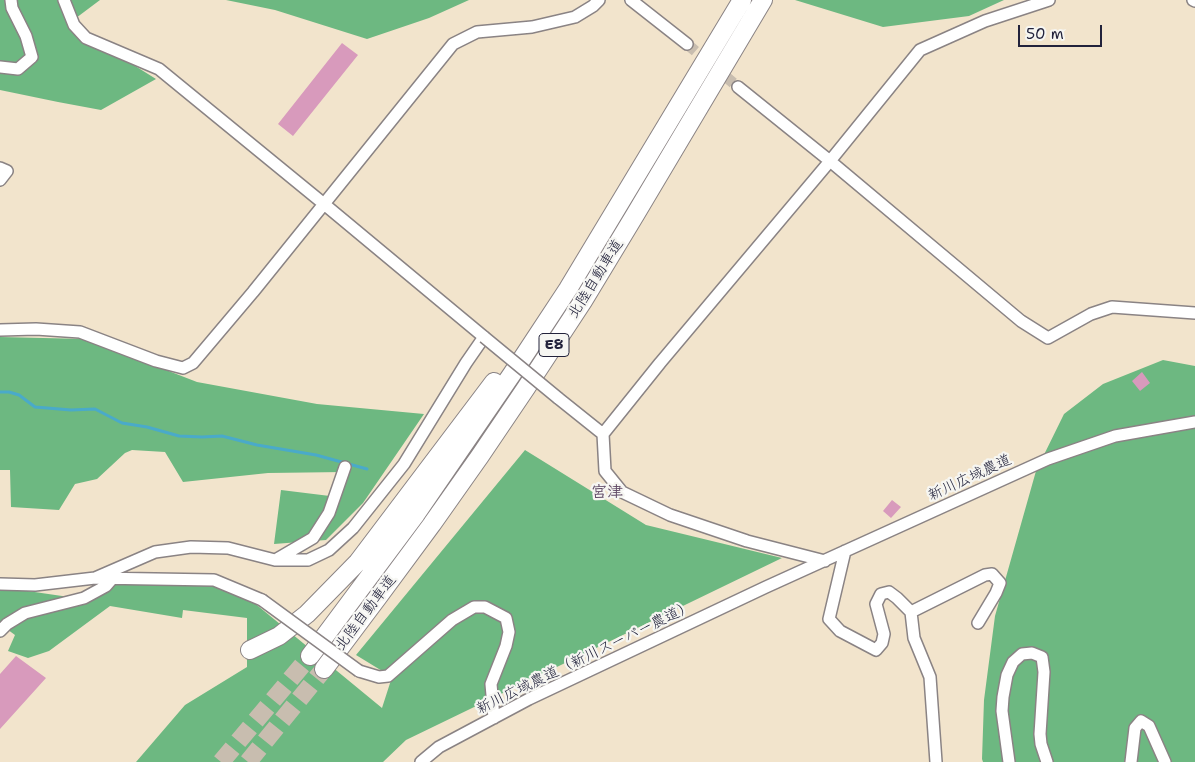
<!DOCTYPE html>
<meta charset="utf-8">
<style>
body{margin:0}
#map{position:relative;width:1195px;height:762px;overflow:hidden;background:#f2e4cc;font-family:"Shantell Sans",sans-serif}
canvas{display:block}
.scale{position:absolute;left:1018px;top:25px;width:84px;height:22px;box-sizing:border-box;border:2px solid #22223b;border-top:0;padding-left:6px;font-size:15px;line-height:18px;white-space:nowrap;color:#22223b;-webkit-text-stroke:4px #f6f6f2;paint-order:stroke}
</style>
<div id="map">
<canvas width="1195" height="762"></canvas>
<div class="scale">50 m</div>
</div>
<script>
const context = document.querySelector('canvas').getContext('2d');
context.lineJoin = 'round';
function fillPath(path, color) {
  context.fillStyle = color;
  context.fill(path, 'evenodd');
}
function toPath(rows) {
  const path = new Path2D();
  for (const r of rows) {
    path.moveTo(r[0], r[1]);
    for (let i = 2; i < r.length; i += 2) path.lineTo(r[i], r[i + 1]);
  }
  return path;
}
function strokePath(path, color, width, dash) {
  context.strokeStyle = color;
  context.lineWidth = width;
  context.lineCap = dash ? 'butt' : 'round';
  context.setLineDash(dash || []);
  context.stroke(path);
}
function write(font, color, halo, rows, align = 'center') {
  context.font = font + ' "Shantell Sans","Klee One",sans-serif';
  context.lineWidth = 4.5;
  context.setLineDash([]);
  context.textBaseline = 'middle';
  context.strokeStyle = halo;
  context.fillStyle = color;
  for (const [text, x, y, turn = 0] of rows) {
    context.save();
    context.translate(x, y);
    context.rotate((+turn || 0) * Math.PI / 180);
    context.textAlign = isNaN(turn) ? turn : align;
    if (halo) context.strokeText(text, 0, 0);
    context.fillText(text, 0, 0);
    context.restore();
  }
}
const forest = toPath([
 [0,0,100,0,68,24,156,79,101,110,58,102,0,90],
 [226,0,469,0,429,18,367,39,275,10],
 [795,0,1004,0,969,16,883,27],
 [0,337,86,339,197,382,317,404,424,414,363,503,326,540,274,544,281,490,338,497,344,472,268,473,183,482,165,452,132,450,125,453,97,479,75,484,59,510,11,507,10,470,0,470],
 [1163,360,1195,366,1195,762,983,762,982,759,984,700,995,616,1036,471,1064,414,1103,384],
 [525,450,646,525,782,558,406,740,383,762,136,762,185,705,247,667,247,618,183,610,182,618,110,606,49,651,28,658,8,651,15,635,0,624,0,587,69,597,100,595,125,576,224,578,382,708,392,677,356,655]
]);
const stream = toPath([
 [0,392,9,392,19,395,35,407,71,410,95,409,122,423,147,427,179,436,202,437,222,436,257,445,316,455,367,469]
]);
const building = toPath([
 [342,43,358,55,293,136,278,124],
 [1142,372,1150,383,1140,391,1132,381],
 [892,500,901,507,891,518,883,511],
 [16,656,46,678,0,729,0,674]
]);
const minorTunnel = toPath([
 [687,44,738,87]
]);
const highwayTunnel = toPath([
 [221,762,310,656],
 [248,762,324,669]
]);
const minor = toPath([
 [64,0,74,25,86,38,159,69,324,204,484,337,466,363,404,464,353,528,329,550,308,560,275,560,228,548,191,547,155,552,95,578],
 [631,0,687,44],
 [1193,0,1195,1],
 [0,67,18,69,32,57,26,36,12,8,11,0],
 [738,87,830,161,1021,321,1048,338,1091,314,1112,307,1195,313],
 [0,168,7,171,0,180],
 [0,330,36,329,80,332,156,361,183,368,193,363,253,292,453,44,477,32,532,27,575,17,593,6,599,0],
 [558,398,603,434],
 [845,551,829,619,840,631,876,650,882,643,884,634,876,604,881,594,889,592,897,598,911,612,914,638,930,677,936,762],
 [277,559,313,538,329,513,345,467],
 [825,561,747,541,670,515,622,492,605,471,603,434,660,363,830,161,920,50,985,21,1049,0],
 [0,584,35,585,95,578,214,580,262,600],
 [911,612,985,575,992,574,1000,583,996,593,978,623],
 [0,631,7,624,25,613,84,598,106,586,113,578],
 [359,671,379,677,388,676,452,620,474,607,485,607,506,618,509,632,506,646,491,684,494,718],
 [421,762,439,747,529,699,766,587,1048,459,1115,436,1195,422],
 [1009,762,1002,711,1003,697,1007,675,1013,662,1022,654,1032,653,1042,657,1044,672,1040,734,1041,744,1047,762],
 [1131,762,1135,728,1141,721,1149,726,1165,762]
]);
const highway = toPath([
 [250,650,279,636,307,614,358,562,494,382],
 [310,656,416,514,512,374,568,289,742,0],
 [324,669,378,597,432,524,480,456,526,388,583,301,635,215,763,0]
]);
const minorBridge = toPath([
 [484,337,558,398],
 [262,600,359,671]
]);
const shields = [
 [554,345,30]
];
const shieldNames = [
 ["E8",554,345]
];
const streetNames = [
 ["北陸自動車道",596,279,-58],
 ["新川広域農道",970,478,-25],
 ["北陸自動車道",366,613,-53],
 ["新川広域農道（新川スーパー農道）",585,658,-26]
];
const neighbourhoodNames = [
 ["宮津",607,493]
];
fillPath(forest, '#6db881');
strokePath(stream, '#4aaac9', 3);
fillPath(building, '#d89abc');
strokePath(minorTunnel, '#c8bdaf', 11, [11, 5.5]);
strokePath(highwayTunnel, '#c8bdaf', 18, [18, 9]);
strokePath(minor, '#8a8384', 14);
strokePath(highway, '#8a8384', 20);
strokePath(minor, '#fff', 11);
strokePath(highway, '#fff', 18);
strokePath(minorBridge, '#8a8384', 14, []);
strokePath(minorBridge, '#fff', 11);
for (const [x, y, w] of shields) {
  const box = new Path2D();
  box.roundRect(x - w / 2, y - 11.5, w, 23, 4);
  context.fillStyle = '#f6f6f2';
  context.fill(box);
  strokePath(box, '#22223b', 1);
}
write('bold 14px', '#22223b', null, shieldNames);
write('15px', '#22223b', '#f6f6f2', streetNames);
write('bold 16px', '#624c68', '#f6f6f2', neighbourhoodNames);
</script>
